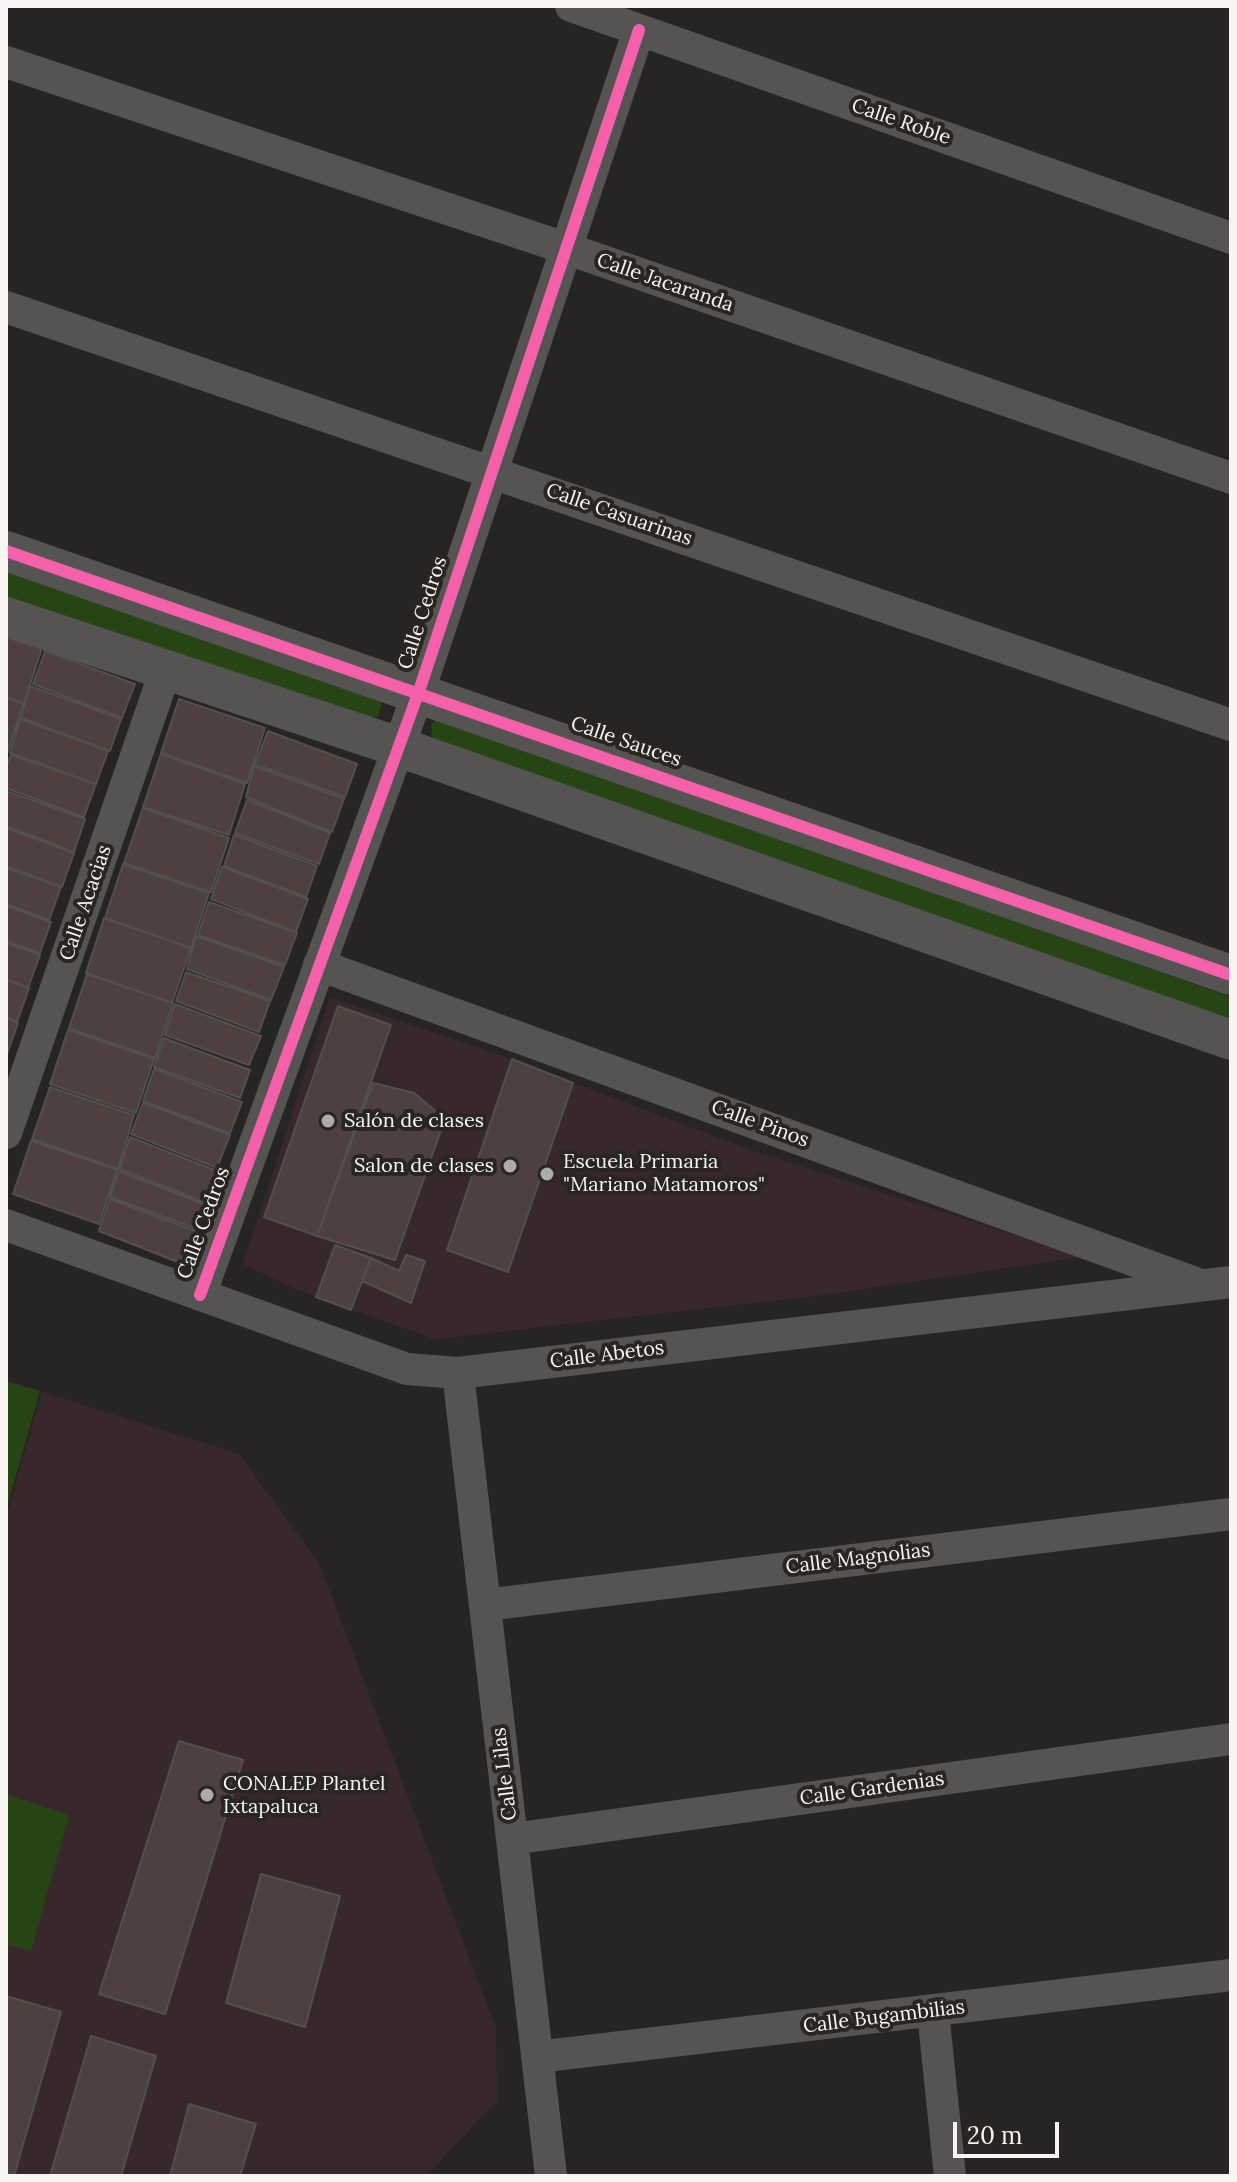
<!DOCTYPE html>
<meta charset="utf-8">
<style>
body{margin:0}
#map{position:relative;width:1237px;height:2182px;overflow:hidden;background:#272523;font-family:Lora,serif}
canvas{display:block}
.frame{position:absolute;inset:0;border:8px solid #f7f4f1;pointer-events:none}
.scale{position:absolute;left:953px;top:2122px;width:106px;height:36px;box-sizing:border-box;border:4px solid #f7f4f1;border-top:0;padding-left:10px;font-size:24px;line-height:28px;white-space:nowrap;color:#f7f4f1;-webkit-text-stroke:6px #292621;paint-order:stroke}
</style>
<div id="map">
<canvas width="1237" height="2182"></canvas>
<div class="frame"></div>
<div class="scale">20 m</div>
</div>
<script>
const context = document.querySelector('canvas').getContext('2d');
context.lineJoin = 'round';
function fillPath(path, color) {
  context.fillStyle = color;
  context.fill(path, 'evenodd');
}
function toPath(rows) {
  const path = new Path2D();
  for (const r of rows) {
    path.moveTo(r[0], r[1]);
    for (let i = 2; i < r.length; i += 2) path.lineTo(r[i], r[i + 1]);
  }
  return path;
}
function strokePath(path, color, width, dash) {
  context.strokeStyle = color;
  context.lineWidth = width;
  context.lineCap = dash ? 'butt' : 'round';
  context.setLineDash(dash || []);
  context.stroke(path);
}
function write(font, color, halo, rows, align = 'center') {
  context.font = font + ' Lora,serif';
  context.lineWidth = 8;
  context.setLineDash([]);
  context.textBaseline = 'middle';
  context.strokeStyle = halo;
  context.fillStyle = color;
  for (const [text, x, y, turn = 0] of rows) {
    context.save();
    context.translate(x, y);
    context.rotate((+turn || 0) * Math.PI / 180);
    context.textAlign = isNaN(turn) ? turn : align;
    if (halo) context.strokeText(text, 0, 0);
    context.fillText(text, 0, 0);
    context.restore();
  }
}
const education = toPath([
 [330,997,500,1055,751,1150,1082,1257,815,1296,435,1339,297,1290,243,1264],
 [42,1392,239,1454,319,1563,496,2028,497,2101,426,2176,6,2176,6,1517]
]);
const green = toPath([
 [6,570,381,700,381,708,378,716,370,719,321,705,6,597],
 [437,718,1231,997,1231,1023,432,739,431,724],
 [6,1381,40,1391,6,1511],
 [6,1794,69,1815,31,1951,6,1944]
]);
const building = toPath([
 [6,636,42,648,24,703,6,697,6,636],
 [45,651,135,684,122,718,33,684,45,651],
 [30,686,121,719,110,751,21,718,30,686],
 [6,698,23,704,6,757,6,698],
 [179,699,265,728,247,783,161,753,179,699],
 [20,719,108,751,96,784,10,753,20,719],
 [268,731,357,764,345,797,255,764,268,731],
 [161,754,245,784,229,835,143,807,161,754],
 [11,755,96,784,84,817,6,788,6,767,11,755],
 [254,766,344,799,332,832,246,797,254,766],
 [6,791,85,819,74,852,6,826,6,791],
 [247,800,330,833,319,864,235,833,247,800],
 [143,808,229,838,211,892,124,863,143,808],
 [6,828,74,853,62,887,6,866,6,828],
 [234,835,317,866,306,897,224,866,234,835],
 [123,864,209,893,191,948,105,918,123,864],
 [222,867,308,899,296,932,211,899,222,867],
 [6,868,61,887,49,920,6,904,6,868],
 [209,902,297,933,285,965,198,935,209,902],
 [6,906,51,922,40,953,6,941,6,906],
 [104,918,191,948,172,1003,86,973,104,918],
 [196,936,284,967,271,1000,187,969,196,936],
 [6,943,40,955,28,988,6,979,6,943],
 [186,972,270,1001,259,1032,176,1001,186,972],
 [87,974,173,1003,155,1058,69,1028,87,974],
 [6,980,29,988,17,1022,6,1017,6,980],
 [175,1004,261,1036,249,1065,165,1035,175,1004],
 [338,1006,391,1025,317,1236,264,1217,338,1006],
 [6,1018,18,1023,7,1054,6,1054,6,1018],
 [68,1030,154,1059,136,1113,50,1084,68,1030],
 [164,1038,250,1070,240,1098,154,1067,164,1038],
 [512,1059,573,1083,508,1272,447,1250,512,1059],
 [154,1069,242,1102,230,1133,143,1101,154,1069],
 [373,1083,414,1093,445,1119,395,1260,317,1236,373,1083],
 [50,1087,134,1115,118,1169,32,1139,50,1087],
 [143,1103,230,1135,217,1168,131,1134,143,1103],
 [130,1137,217,1171,206,1203,120,1169,130,1137],
 [31,1141,117,1170,99,1224,13,1194,31,1141],
 [119,1171,203,1204,197,1229,110,1197,119,1171],
 [110,1199,195,1231,183,1264,99,1231,110,1199],
 [335,1245,371,1258,351,1310,316,1297,335,1245],
 [406,1255,425,1261,411,1303,362,1281,371,1258,399,1271,406,1255],
 [179,1741,243,1760,165,2014,99,1994,179,1741],
 [261,1874,340,1896,305,2027,226,2003,261,1874],
 [6,1996,61,2012,14,2176,6,2176,6,1996],
 [91,2036,156,2056,121,2176,50,2176,91,2036],
 [189,2104,256,2124,240,2176,170,2176,189,2104]
]);
const minor = toPath([
 [571,6,1231,238],
 [6,62,565,248,1231,478],
 [6,307,1231,725],
 [319,965,1193,1282],
 [6,1133,165,672],
 [6,1225,407,1369,458,1373,1231,1282],
 [200,1295,419,691,639,30],
 [458,1373,551,2176],
 [485,1605,1231,1514],
 [512,1839,1231,1739],
 [933,2012,950,2176],
 [537,2057,1231,1975]
]);
const tertiary = toPath([
 [6,551,1231,975],
 [6,617,399,747,1231,1040]
]);
const cycleway = toPath([
 [6,551,1231,975],
 [200,1295,419,691,639,30]
]);
const markers = [
 [328,1121,8,"#aeaca9"],
 [510,1166,8,"#aeaca9"],
 [547,1174,8,"#aeaca9"],
 [207,1795,8,"#aeaca9"]
];
const streetNames = [
 ["Calle Roble",901,122,19],
 ["Calle Jacaranda",665,283,19],
 ["Calle Casuarinas",619,515,19],
 ["Calle Cedros",423,613,-72],
 ["Calle Sauces",626,742,19],
 ["Calle Acacias",86,903,-71],
 ["Calle Pinos",760,1124,20],
 ["Calle Cedros",204,1223,-70],
 ["Calle Abetos",607,1355,-7],
 ["Calle Magnolias",858,1559,-7],
 ["Calle Lilas",505,1774,-97],
 ["Calle Gardenias",872,1789,-8],
 ["Calle Bugambilias",884,2017,-7]
];
const poiNames = [
 ["Salón de clases",344,1121],
 ["Escuela Primaria",563,1162],
 ["\"Mariano Matamoros\"",563,1185],
 ["Salon de clases",494,1166,"right"],
 ["CONALEP Plantel",223,1784],
 ["Ixtapaluca",223,1807]
];
fillPath(education, '#38282c');
fillPath(green, '#274514');
fillPath(building, '#4d403f');
strokePath(building, '#52504f', 2);
strokePath(minor, '#565452', 32);
strokePath(tertiary, '#565452', 40);
strokePath(cycleway, '#f560ab', 12);
for (const [x, y, r, color] of markers) {
  const dot = new Path2D();
  dot.arc(x, y, r, 0, 2 * Math.PI);
  context.fillStyle = color;
  context.fill(dot);
  strokePath(dot, '#292621', 3);
}
write('20px', '#f7f4f1', '#292621', streetNames);
write('20px', '#f7f4f1', '#292621', poiNames, 'left');
</script>
